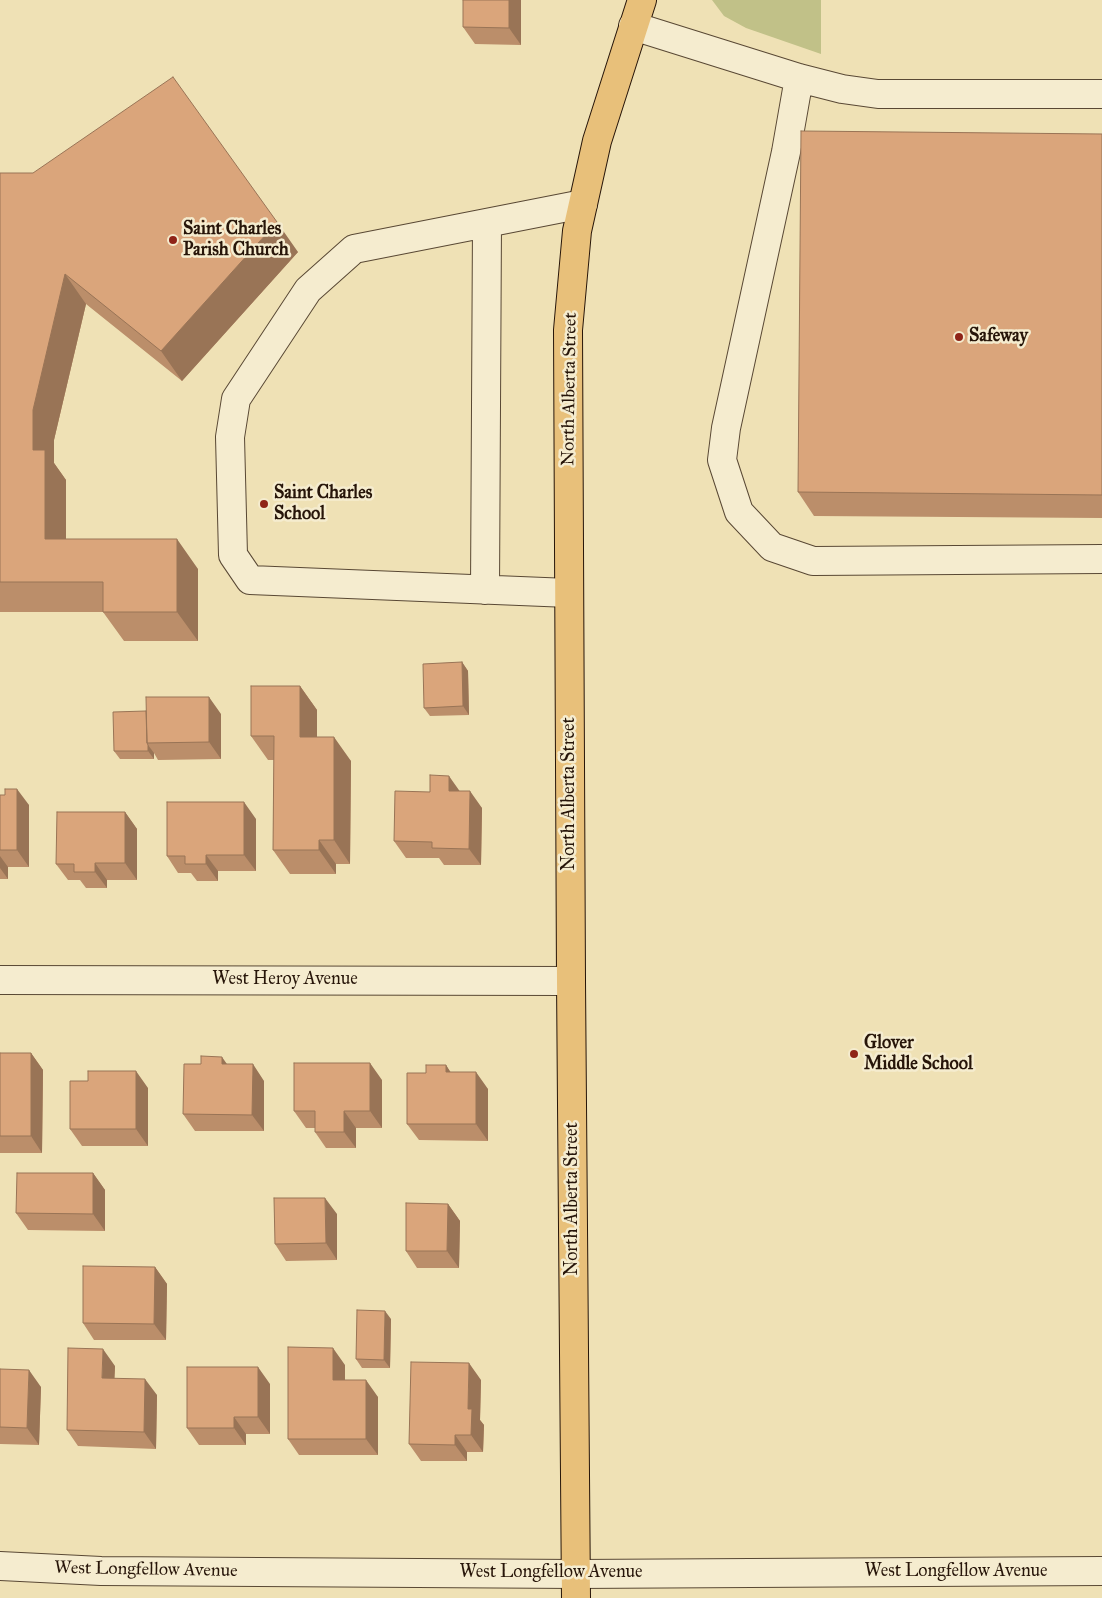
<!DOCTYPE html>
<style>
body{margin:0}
canvas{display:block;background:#efe1b5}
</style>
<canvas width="1102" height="1598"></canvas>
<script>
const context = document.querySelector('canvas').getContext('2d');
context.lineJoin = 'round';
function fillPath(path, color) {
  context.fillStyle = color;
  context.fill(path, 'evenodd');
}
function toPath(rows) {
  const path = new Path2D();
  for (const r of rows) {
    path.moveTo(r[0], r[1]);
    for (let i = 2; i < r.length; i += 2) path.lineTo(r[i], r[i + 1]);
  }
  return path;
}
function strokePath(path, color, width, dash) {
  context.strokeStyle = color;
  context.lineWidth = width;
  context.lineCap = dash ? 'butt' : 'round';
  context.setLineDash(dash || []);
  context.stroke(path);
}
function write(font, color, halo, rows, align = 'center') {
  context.font = font + ' "IM FELL Great Primer",serif';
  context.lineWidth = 5;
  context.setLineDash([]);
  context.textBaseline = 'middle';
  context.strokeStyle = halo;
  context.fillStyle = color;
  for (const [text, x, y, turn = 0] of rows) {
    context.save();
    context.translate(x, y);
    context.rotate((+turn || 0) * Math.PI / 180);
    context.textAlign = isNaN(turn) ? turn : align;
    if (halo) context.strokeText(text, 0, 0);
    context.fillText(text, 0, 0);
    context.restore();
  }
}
const green = toPath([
 [712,0,821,0,821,54,746,28,724,16]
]);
const minor = toPath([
 [633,26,799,78,842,89,878,94,1102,94],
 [799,78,786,152,726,428,722,460,739,512,772,547,813,561,1102,559],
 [485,590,487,223],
 [569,593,250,580,233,555,230,437,236,399,308,290,354,249,583,204],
 [0,980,571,981],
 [0,1566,101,1571,576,1574,1102,1571]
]);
const major = toPath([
 [576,1598,571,981,568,330,577,231,597,141,642,0]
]);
const wall = toPath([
 [463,0,521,0,521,45,475,44,463,27],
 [1102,134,1102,518,814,516,798,492],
 [0,173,298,252,182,381,86,304,54,440,54,463,66,480,66,539,198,569,198,641,124,641,103,612,0,612],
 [462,662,468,671,469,715,430,716,424,708],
 [300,686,317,710,317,737,351,761,350,864,336,864,336,874,290,874,273,850,274,760,268,760,251,736],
 [221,714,221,759,158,760,154,753,154,759,120,759,114,751],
 [460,791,482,808,481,865,444,865,439,858,406,858,394,841,430,792],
 [0,795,29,805,29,867,8,867,8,879,0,879],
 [125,812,137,829,137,880,107,880,107,888,86,888,80,880,68,880,56,864],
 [256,819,256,871,218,871,218,881,197,881,191,873,178,873,167,856],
 [0,1053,31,1053,43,1070,42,1153,0,1153],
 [201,1064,227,1064,264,1081,264,1131,195,1131,183,1114],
 [446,1065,450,1072,488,1089,488,1141,419,1140,407,1124,426,1073],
 [382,1080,382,1128,356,1128,356,1148,326,1148,315,1132,315,1128,306,1128,294,1111],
 [148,1088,148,1146,82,1146,70,1129],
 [93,1173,105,1190,105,1231,28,1230,16,1213],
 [448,1204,460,1221,459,1268,417,1268,406,1251],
 [337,1214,337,1260,286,1261,275,1244],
 [155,1267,167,1284,166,1340,94,1340,83,1323],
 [391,1319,390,1368,362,1368,356,1359],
 [345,1365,345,1380,378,1397,378,1455,299,1455,288,1439],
 [115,1366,114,1378,157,1395,156,1449,78,1446,67,1430],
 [0,1369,41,1387,39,1445,0,1444],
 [481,1380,480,1420,484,1425,483,1452,467,1452,467,1461,421,1461,409,1444],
 [270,1384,270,1434,246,1434,246,1445,199,1445,187,1428]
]);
const shadedWall = toPath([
 [509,0,521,0,521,45,509,28],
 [277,222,298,252,182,381,161,351],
 [65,274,86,304,54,440,54,463,66,480,66,569,45,539,33,450,33,410],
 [177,539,198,569,198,641,177,612],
 [462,662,468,671,469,715,463,706],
 [300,686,317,710,317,761,300,737],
 [209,697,221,714,221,759,209,742],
 [334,737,351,761,350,864,334,840],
 [148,745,154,753,154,759,148,751],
 [449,776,461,793,449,791],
 [17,789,29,805,29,867,17,850],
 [470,791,482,808,481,865,469,849],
 [244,802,256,819,256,871,244,855],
 [125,812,137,829,137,880,125,863],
 [319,840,336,864,336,874,319,850],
 [206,855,218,871,218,881,206,864],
 [0,856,8,867,8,879,0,868],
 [95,863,107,880,107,888,95,872],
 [31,1053,43,1070,42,1153,31,1136],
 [222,1057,234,1074,222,1064],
 [370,1063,382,1080,382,1128,370,1111],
 [253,1064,264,1081,264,1131,252,1115],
 [446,1065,457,1082,446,1072],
 [136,1071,148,1088,148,1146,136,1129],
 [476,1072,488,1089,488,1141,476,1124],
 [344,1111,356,1128,356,1148,344,1132],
 [93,1173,105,1190,105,1231,93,1214],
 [325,1198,337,1214,337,1260,326,1243],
 [448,1204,460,1221,459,1268,447,1251],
 [155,1267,167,1284,166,1340,154,1324],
 [385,1311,391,1319,390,1368,384,1360],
 [333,1348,345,1365,345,1397,333,1380],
 [103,1349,115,1366,114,1395,102,1378],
 [469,1363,481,1380,480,1420,484,1425,483,1452,471,1435,468,1409],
 [258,1367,270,1384,270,1434,258,1417],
 [29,1370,41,1387,39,1445,27,1428],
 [145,1379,157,1395,156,1449,144,1432],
 [366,1380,378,1397,378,1455,366,1439],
 [234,1417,246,1434,246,1445,234,1428],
 [455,1435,467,1452,467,1461,455,1445]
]);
const building = toPath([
 [463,0,509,0,509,28,463,27,463,0],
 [173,77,277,222,161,351,65,274,33,410,33,450,45,450,45,539,177,539,177,612,103,612,103,582,0,582,0,173,33,173,173,77],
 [801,131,1102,134,1102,495,798,492,801,131],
 [462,662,463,706,424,708,423,664,462,662],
 [251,686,300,686,300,737,334,737,334,840,319,840,319,850,273,850,274,736,251,736,251,686],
 [146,697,209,697,209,742,147,743,146,697],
 [146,711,147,743,148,745,148,751,114,751,113,712,146,711],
 [430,775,449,776,449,791,470,791,469,849,432,848,432,842,394,841,395,791,430,792,430,775],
 [5,789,17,789,17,850,0,850,0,795,5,795,5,789],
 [167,802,244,802,244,855,206,855,206,864,185,864,185,856,167,856,167,802],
 [57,812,125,812,125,863,95,863,95,872,74,872,74,864,56,864,57,812],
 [0,1053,31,1053,31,1136,0,1136,0,1053],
 [201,1056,222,1057,222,1064,253,1064,252,1115,183,1114,184,1064,201,1064,201,1056],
 [294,1063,370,1063,370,1111,344,1111,344,1132,315,1132,315,1111,294,1111,294,1063],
 [426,1065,446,1065,446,1072,476,1072,476,1124,407,1124,407,1073,426,1073,426,1065],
 [88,1071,136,1071,136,1129,70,1129,70,1081,88,1081,88,1071],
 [17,1173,93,1173,93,1214,16,1213,17,1173],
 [274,1198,325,1198,326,1243,275,1244,274,1198],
 [406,1203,448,1204,447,1251,406,1251,406,1203],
 [83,1266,155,1267,154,1324,83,1323,83,1266],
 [357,1310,385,1311,384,1360,356,1359,357,1310],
 [288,1347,333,1348,333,1380,366,1380,366,1439,288,1439,288,1347],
 [68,1348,103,1349,102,1378,145,1379,144,1432,67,1430,68,1348],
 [411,1362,469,1363,468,1409,472,1409,471,1435,455,1435,455,1445,409,1444,411,1362],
 [187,1367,258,1367,258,1417,234,1417,234,1428,187,1428,187,1367],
 [0,1369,29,1370,27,1428,0,1427,0,1369]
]);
const markers = [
 [173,240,5,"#8f2418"],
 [959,337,5,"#8f2418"],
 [264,504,5,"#8f2418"],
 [854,1054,5,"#8f2418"]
];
const poiNames = [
 ["Saint Charles",183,230],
 ["Parish Church",183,251],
 ["Safeway",969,337],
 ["Saint Charles",274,494],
 ["School",274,515],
 ["Glover",864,1044],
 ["Middle School",864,1065]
];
const streetNames = [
 ["North Alberta Street",570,389,-89],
 ["North Alberta Street",570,794,-90],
 ["West Heroy Avenue",285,980],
 ["North Alberta Street",573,1199,-90],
 ["West Longfellow Avenue",146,1570,1],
 ["West Longfellow Avenue",956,1572],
 ["West Longfellow Avenue",551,1573]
];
fillPath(green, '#c1c188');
strokePath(minor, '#594834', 30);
strokePath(major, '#271509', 30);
strokePath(minor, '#f5eccf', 28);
strokePath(major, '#e8c07a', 28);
fillPath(wall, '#bb8e6a');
fillPath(shadedWall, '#997456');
fillPath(building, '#daa57b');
strokePath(building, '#997456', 1);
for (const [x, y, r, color] of markers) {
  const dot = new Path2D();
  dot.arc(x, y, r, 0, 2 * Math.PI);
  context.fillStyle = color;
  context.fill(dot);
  strokePath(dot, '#f5eccf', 2);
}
write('bold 18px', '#271509', '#f5eccf', poiNames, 'left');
write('18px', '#271509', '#f5eccf', streetNames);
</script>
